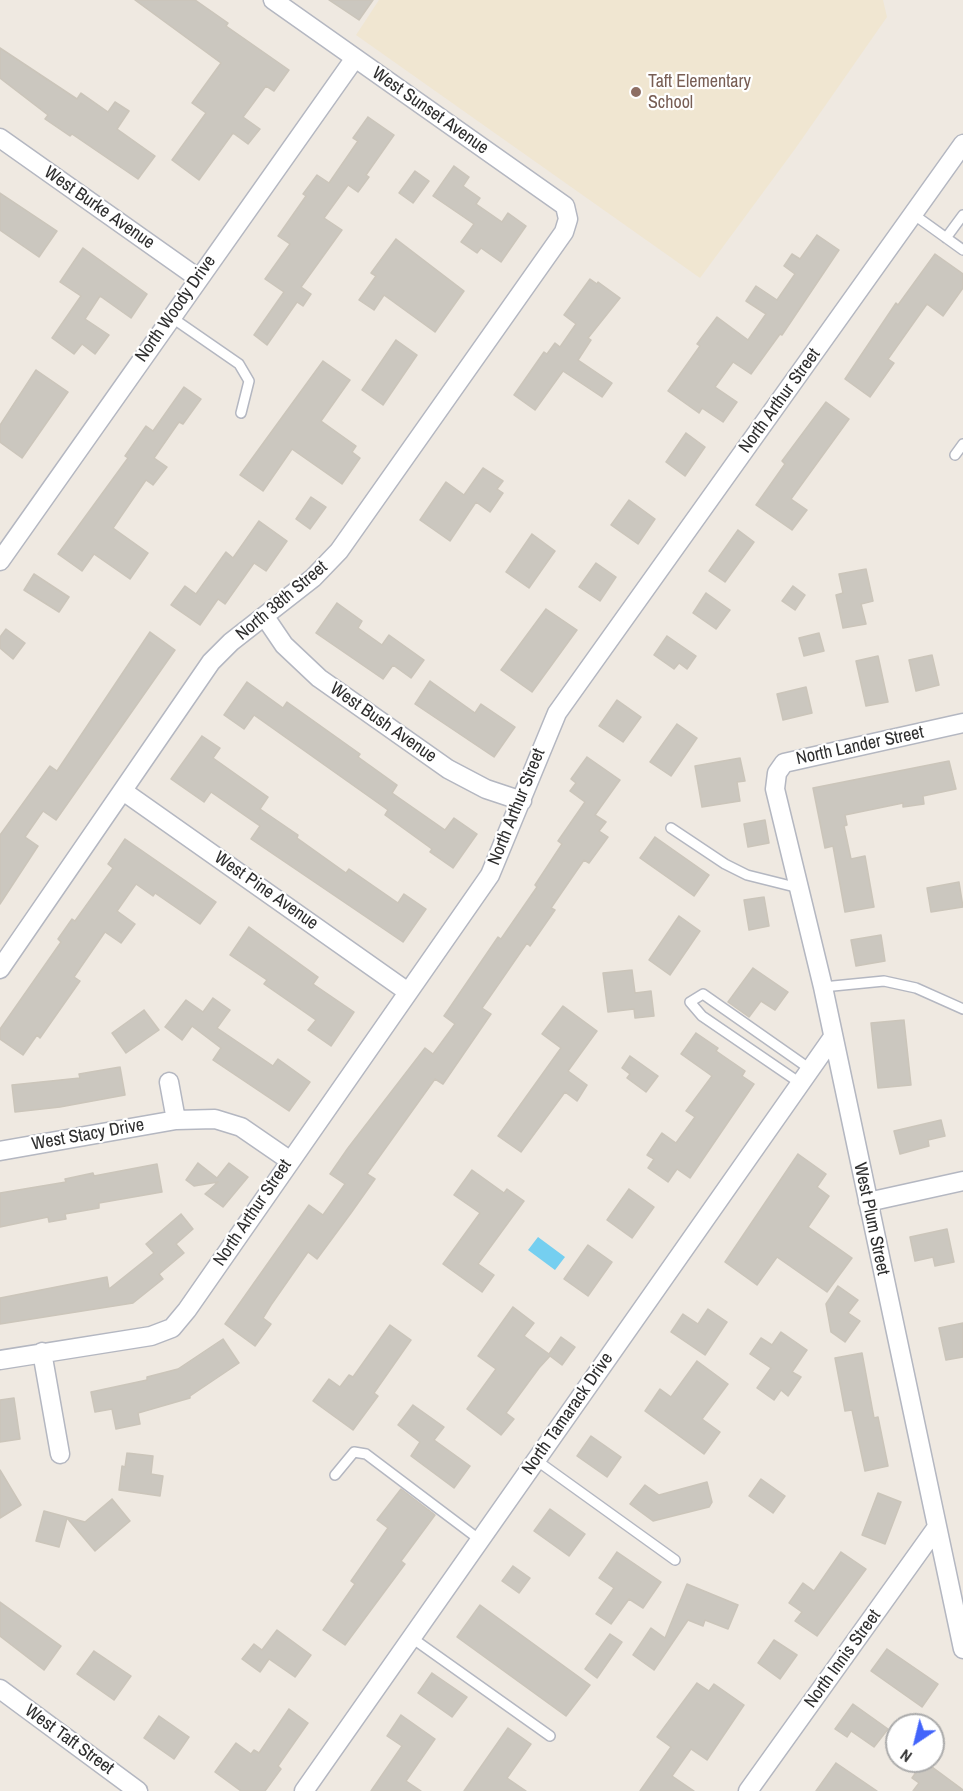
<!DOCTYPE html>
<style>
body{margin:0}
#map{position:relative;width:963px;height:1791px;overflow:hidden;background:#efe9e1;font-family:"Archivo Narrow",sans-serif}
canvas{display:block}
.north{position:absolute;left:885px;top:1713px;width:60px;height:60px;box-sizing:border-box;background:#fff;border:2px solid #ababab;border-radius:50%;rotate:215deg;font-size:16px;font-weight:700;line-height:24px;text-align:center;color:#2e2e2e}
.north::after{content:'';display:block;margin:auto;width:21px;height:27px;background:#4264fb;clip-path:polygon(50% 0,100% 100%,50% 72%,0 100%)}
</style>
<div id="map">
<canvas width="963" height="1791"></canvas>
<div class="north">N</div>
</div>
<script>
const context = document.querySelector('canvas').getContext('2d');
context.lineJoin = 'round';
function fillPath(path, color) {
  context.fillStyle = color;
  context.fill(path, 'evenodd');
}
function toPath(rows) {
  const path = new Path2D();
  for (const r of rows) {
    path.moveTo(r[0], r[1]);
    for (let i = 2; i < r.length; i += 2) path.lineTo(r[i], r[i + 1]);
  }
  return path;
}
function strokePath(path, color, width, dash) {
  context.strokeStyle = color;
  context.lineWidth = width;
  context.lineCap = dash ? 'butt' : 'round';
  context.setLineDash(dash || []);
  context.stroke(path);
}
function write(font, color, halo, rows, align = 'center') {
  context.font = font + ' "Archivo Narrow",sans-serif';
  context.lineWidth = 4.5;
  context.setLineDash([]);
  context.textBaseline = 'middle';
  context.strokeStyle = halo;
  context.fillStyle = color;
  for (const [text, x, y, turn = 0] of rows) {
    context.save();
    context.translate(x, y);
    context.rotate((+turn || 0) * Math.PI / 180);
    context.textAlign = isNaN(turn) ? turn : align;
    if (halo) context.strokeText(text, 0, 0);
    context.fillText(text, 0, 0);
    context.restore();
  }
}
const education = toPath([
 [379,0,883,0,887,17,795,149,700,278,356,35]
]);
const water = toPath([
 [538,1237,565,1257,555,1270,528,1250]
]);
const building = toPath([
 [135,0,195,0,228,23,226,26,289,70,274,91,266,86,243,117,260,129,248,144,233,133,199,180,172,160,206,113,192,103,221,63,135,0],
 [329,0,373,0,359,20,329,0],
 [0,48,77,99,81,93,108,112,115,102,129,111,117,129,155,156,138,179,72,134,70,136,45,119,48,115,0,78,0,48],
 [368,117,394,135,366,175,369,177,358,192,348,185,324,218,342,230,301,287,311,294,303,306,297,302,267,345,254,335,284,292,265,279,290,244,278,236,306,196,303,194,317,175,329,183,358,141,353,138,368,117],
 [454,166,469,177,463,186,480,198,476,204,502,222,508,213,526,226,501,262,481,248,477,253,461,242,474,224,433,196,454,166],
 [415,171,429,181,413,203,399,193,415,171],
 [0,193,57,231,39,257,0,230,0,193],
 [817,235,839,250,782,335,780,334,751,374,733,362,715,387,737,402,723,422,702,408,699,413,668,391,700,346,697,344,717,317,748,340,766,314,746,301,756,286,777,300,795,274,784,266,792,254,800,259,817,235],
 [396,239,464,291,435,332,384,295,374,310,359,300,376,276,371,273,396,239],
 [83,248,147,294,131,318,100,296,85,319,109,335,95,354,82,344,74,354,52,338,81,296,60,282,83,248],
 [935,254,963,274,963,288,943,316,927,304,888,359,894,363,870,397,845,379,896,303,898,305,935,254],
 [590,279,597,284,598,282,620,298,588,338,591,340,578,360,612,383,602,397,563,371,535,410,514,395,544,352,547,354,555,343,560,347,576,324,564,315,590,279],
 [396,340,417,355,383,405,362,390,396,340],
 [323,361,350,380,321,421,356,446,352,452,360,458,342,484,292,449,263,491,240,475,323,361],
 [36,370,68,392,22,458,0,442,0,425,36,370],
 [184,387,201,399,183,424,179,422,154,458,167,467,153,485,146,480,113,528,148,553,130,579,94,554,82,571,58,554,128,458,125,456,146,426,153,431,184,387],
 [826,402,849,419,791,499,807,510,792,530,756,505,785,464,782,461,826,402],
 [686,433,705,447,685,476,666,462,686,433],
 [483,468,503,481,497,489,503,493,490,512,476,502,450,541,420,520,446,482,464,495,483,468],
 [311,497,326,507,310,529,296,519,311,497],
 [629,500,655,519,638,544,611,525,629,500],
 [259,521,287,541,266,571,254,563,225,604,218,599,200,625,171,605,185,586,196,594,226,552,233,558,259,521],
 [738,530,754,542,725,582,709,571,738,530],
 [532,534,555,551,529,588,506,572,532,534],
 [596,563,616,577,600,601,579,587,596,563],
 [866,569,873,601,861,604,866,624,843,628,836,595,843,593,839,574,866,569],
 [34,574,69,597,59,612,24,590,34,574],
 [793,586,805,595,795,610,782,601,793,586],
 [706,593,730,610,716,629,693,613,706,593],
 [337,603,362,621,358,628,382,645,389,635,424,660,411,678,393,665,383,679,316,633,337,603],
 [546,609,577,630,532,692,501,670,546,609],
 [6,629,25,643,13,659,0,648,0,637,6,629],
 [150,632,175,650,56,820,43,811,25,837,38,846,0,904,0,835,50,766,57,771,150,632],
 [819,633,824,651,804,656,799,638,819,633],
 [667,636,696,656,687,669,679,663,674,669,654,655,667,636],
 [932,655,939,685,916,691,909,660,932,655],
 [878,656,888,702,866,706,856,661,878,656],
 [430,681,475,713,481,704,515,727,494,757,415,704,430,681],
 [247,682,283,708,287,702,360,754,358,757,397,785,392,793,445,830,454,818,477,834,453,868,430,852,432,849,385,815,388,810,254,715,244,729,224,715,247,682],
 [806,687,812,713,783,720,777,694,806,687],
 [617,700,641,717,623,742,599,726,617,700],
 [677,724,697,738,671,776,650,762,677,724],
 [202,736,220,748,213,758,268,797,260,809,298,835,297,838,346,873,349,869,398,903,404,894,426,909,403,942,251,839,260,826,211,792,204,802,171,779,202,736],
 [587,757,620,780,595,815,606,822,599,831,608,837,589,863,584,860,551,908,555,910,530,946,527,943,489,998,482,1008,491,1014,443,1084,435,1079,367,1174,375,1179,351,1213,317,1259,308,1252,271,1305,263,1318,271,1324,255,1346,225,1324,309,1205,323,1215,345,1184,330,1174,348,1148,425,1048,433,1054,455,1024,444,1016,498,937,501,939,537,887,535,885,562,844,558,841,585,802,570,791,576,783,571,779,587,757],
 [740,758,745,781,737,782,740,801,702,807,695,766,740,758],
 [949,761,956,789,923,796,924,804,903,807,903,803,845,815,847,825,844,826,851,859,865,856,874,907,845,912,833,846,825,848,813,788,949,761],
 [765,820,769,843,748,847,744,824,765,820],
 [655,837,709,875,694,896,640,858,655,837],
 [125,839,216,902,200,924,155,893,153,896,136,884,117,911,135,924,121,943,105,932,74,977,80,981,40,1038,37,1035,23,1055,0,1039,0,1029,61,942,58,939,72,919,75,921,113,868,108,864,125,839],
 [959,882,963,907,931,912,927,888,959,882],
 [764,897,769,926,749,930,744,900,764,897],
 [679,916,700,931,670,975,649,960,679,916],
 [249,927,318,977,313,984,354,1012,331,1046,308,1030,316,1020,264,984,267,980,230,955,249,927],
 [881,935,885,961,856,966,851,940,881,935],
 [753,968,788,992,775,1010,761,1001,749,1017,728,1002,753,968],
 [632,970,635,993,651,991,654,1016,635,1018,634,1009,608,1012,603,973,632,970],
 [213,998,230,1010,217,1028,273,1066,278,1059,310,1082,289,1111,213,1060,221,1048,192,1026,182,1040,165,1027,186,1000,203,1012,213,998],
 [563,1006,597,1031,568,1071,587,1085,577,1101,565,1092,521,1152,498,1136,561,1048,542,1034,563,1006],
 [144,1010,159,1030,126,1053,112,1033,144,1010],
 [904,1020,911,1085,878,1088,871,1023,904,1020],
 [696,1033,718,1048,716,1051,745,1071,742,1076,754,1084,690,1178,677,1169,668,1182,648,1168,654,1159,647,1155,662,1133,676,1143,695,1117,686,1111,712,1076,681,1054,696,1033],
 [630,1056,658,1076,646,1092,627,1078,630,1074,622,1068,630,1056],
 [120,1067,125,1095,60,1107,15,1112,12,1085,80,1078,79,1074,120,1067],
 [941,1120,945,1136,928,1140,929,1146,900,1154,894,1131,941,1120],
 [798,1154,826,1174,817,1187,829,1196,808,1227,852,1258,827,1292,777,1257,757,1285,725,1262,798,1154],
 [198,1163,217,1178,229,1163,248,1177,223,1207,205,1194,218,1182,194,1186,186,1180,198,1163],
 [157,1164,162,1192,99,1203,99,1208,65,1214,66,1219,49,1222,48,1217,0,1227,0,1193,66,1182,65,1179,93,1173,94,1176,157,1164],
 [472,1170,504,1193,507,1189,524,1201,478,1264,494,1275,482,1292,443,1264,480,1213,454,1195,472,1170],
 [629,1189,654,1207,632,1238,607,1220,629,1189],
 [181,1214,193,1229,176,1244,184,1253,159,1274,163,1279,133,1303,0,1324,0,1298,107,1277,109,1289,154,1253,146,1244,181,1214],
 [947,1229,954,1262,935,1266,933,1257,915,1261,910,1237,947,1229],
 [588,1245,612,1262,588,1296,564,1279,588,1245],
 [838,1286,858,1300,848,1313,860,1321,845,1342,831,1332,826,1304,838,1286],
 [513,1307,534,1323,524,1336,549,1354,561,1337,575,1347,562,1365,550,1356,539,1368,506,1413,514,1419,501,1435,467,1409,496,1369,478,1356,513,1307],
 [708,1309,727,1322,705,1355,671,1332,683,1314,698,1324,708,1309],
 [963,1323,963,1357,946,1360,939,1328,963,1323],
 [390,1325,411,1340,374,1393,378,1396,353,1430,313,1401,329,1379,340,1387,349,1375,353,1377,390,1325],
 [781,1332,807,1350,792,1372,801,1377,788,1396,781,1390,774,1400,757,1388,771,1368,750,1354,761,1338,772,1345,781,1332],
 [223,1339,239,1363,190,1396,190,1398,138,1413,140,1424,116,1429,112,1409,95,1412,91,1392,147,1380,147,1377,178,1369,223,1339],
 [862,1353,874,1418,878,1417,888,1466,865,1471,852,1410,845,1411,835,1358,862,1353],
 [697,1361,728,1384,702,1419,720,1432,704,1454,645,1411,660,1389,671,1397,697,1361],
 [14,1398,20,1439,0,1442,0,1400,14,1398],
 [413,1405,444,1427,434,1440,470,1466,454,1488,411,1456,420,1442,398,1425,413,1405],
 [591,1436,621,1457,607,1477,577,1456,591,1436],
 [127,1453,153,1456,151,1474,163,1476,160,1496,119,1490,122,1466,125,1467,127,1453],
 [0,1470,21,1505,0,1518,0,1470],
 [761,1479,785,1496,773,1513,749,1496,761,1479],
 [707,1482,712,1502,709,1507,653,1521,630,1504,645,1485,659,1495,707,1482],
 [401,1489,435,1515,401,1561,405,1564,345,1645,323,1630,355,1584,351,1581,388,1528,377,1520,401,1489],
 [878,1493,901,1502,885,1544,862,1535,878,1493],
 [112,1499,130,1521,95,1551,67,1518,59,1547,36,1541,44,1511,85,1522,112,1499],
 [550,1509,585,1534,569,1556,534,1531,550,1509],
 [617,1552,661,1582,643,1608,629,1599,611,1624,596,1614,614,1588,599,1578,617,1552],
 [841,1552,866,1569,817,1636,795,1621,802,1612,789,1603,803,1583,814,1591,841,1552],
 [513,1566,530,1578,519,1593,502,1581,513,1566],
 [687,1584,738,1605,728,1629,705,1620,703,1626,688,1620,654,1670,633,1655,651,1628,665,1638,687,1584],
 [0,1602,61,1646,44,1670,0,1636,0,1602],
 [480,1605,590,1685,566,1716,457,1637,480,1605],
 [277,1630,311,1655,295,1677,269,1659,260,1672,242,1659,254,1644,262,1650,277,1630],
 [610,1634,622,1642,597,1678,585,1669,610,1634],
 [774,1640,797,1655,780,1679,758,1663,774,1640],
 [887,1649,938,1684,922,1707,871,1671,887,1649],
 [94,1651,131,1676,114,1700,77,1674,94,1651],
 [432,1673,467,1697,452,1717,418,1693,432,1673],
 [697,1683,709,1691,714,1684,744,1705,707,1760,691,1749,672,1776,694,1791,640,1791,671,1747,657,1737,697,1683],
 [853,1704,888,1729,874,1747,851,1731,847,1737,835,1729,853,1704],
 [289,1709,308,1723,278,1766,281,1769,265,1791,241,1791,215,1772,236,1743,251,1754,254,1750,259,1753,289,1709],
 [401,1715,435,1739,406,1781,421,1791,371,1791,402,1746,387,1736,401,1715],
 [159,1716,189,1737,174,1759,144,1738,159,1716],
 [508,1728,531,1744,507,1778,526,1791,464,1791,508,1728],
 [924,1761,963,1790,963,1791,913,1791,919,1783,912,1778,924,1761],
 [836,1763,877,1791,816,1791,836,1763]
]);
const service = toPath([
 [913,214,963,250],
 [946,238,963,215],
 [171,317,239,364,249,381,241,413],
 [955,455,963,444],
 [671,828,725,864,747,875,799,888],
 [823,987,884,981,916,988,963,1009],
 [800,1083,702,1016,690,1002,703,994,810,1069],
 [536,1460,675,1560],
 [335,1475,354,1452,366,1454,480,1540],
 [412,1638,550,1736]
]);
const minor = toPath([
 [0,138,198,278],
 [0,561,355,58],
 [265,617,284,645,319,678,448,769,486,789,522,801],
 [963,723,784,763,777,773,775,789,823,987,963,1649],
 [123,791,408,992],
 [0,969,211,662,231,642,313,578,339,551,564,232,568,219,565,206,273,0],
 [169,1082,176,1120],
 [0,1151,176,1120,215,1119,241,1127,289,1160],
 [868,1202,963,1181],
 [42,1352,60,1454],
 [0,1360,151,1336,172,1328,187,1310,490,875,557,713,963,144],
 [0,1689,138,1791],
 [304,1791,833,1037],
 [748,1791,937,1527]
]);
const markers = [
 [636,92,6,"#8d6e63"]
];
const educationNames = [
 ["Taft Elementary",648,82],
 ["School",648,103]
];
const streetNames = [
 ["West Sunset Avenue",430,111,35],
 ["West Burke Avenue",99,208,35],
 ["North Woody Drive",176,309,-55],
 ["North Arthur Street",780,401,-54],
 ["North 38th Street",282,601,-40],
 ["West Bush Avenue",383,723,35],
 ["North Lander Street",860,746,-12],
 ["North Arthur Street",517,807,-68],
 ["West Pine Avenue",266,891,35],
 ["West Stacy Drive",88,1135,-10],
 ["North Arthur Street",253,1213,-56],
 ["West Plum Street",871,1219,78],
 ["North Tamarack Drive",568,1414,-55],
 ["North Innis Street",843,1659,-54],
 ["West Taft Street",69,1740,36]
];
fillPath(education, '#f0e6d1');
fillPath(water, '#75cff0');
fillPath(building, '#cbc7bf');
strokePath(building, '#cbc5ba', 1.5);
strokePath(service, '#b4b7c1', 12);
strokePath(minor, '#b4b7c1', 21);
strokePath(service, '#fff', 9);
strokePath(minor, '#fff', 18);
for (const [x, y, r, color] of markers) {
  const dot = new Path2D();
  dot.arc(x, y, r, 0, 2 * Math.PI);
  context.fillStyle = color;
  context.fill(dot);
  strokePath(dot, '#fff', 2);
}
write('18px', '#785e54', '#fff', educationNames, 'left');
write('18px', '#2e2e2e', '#fff', streetNames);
</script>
